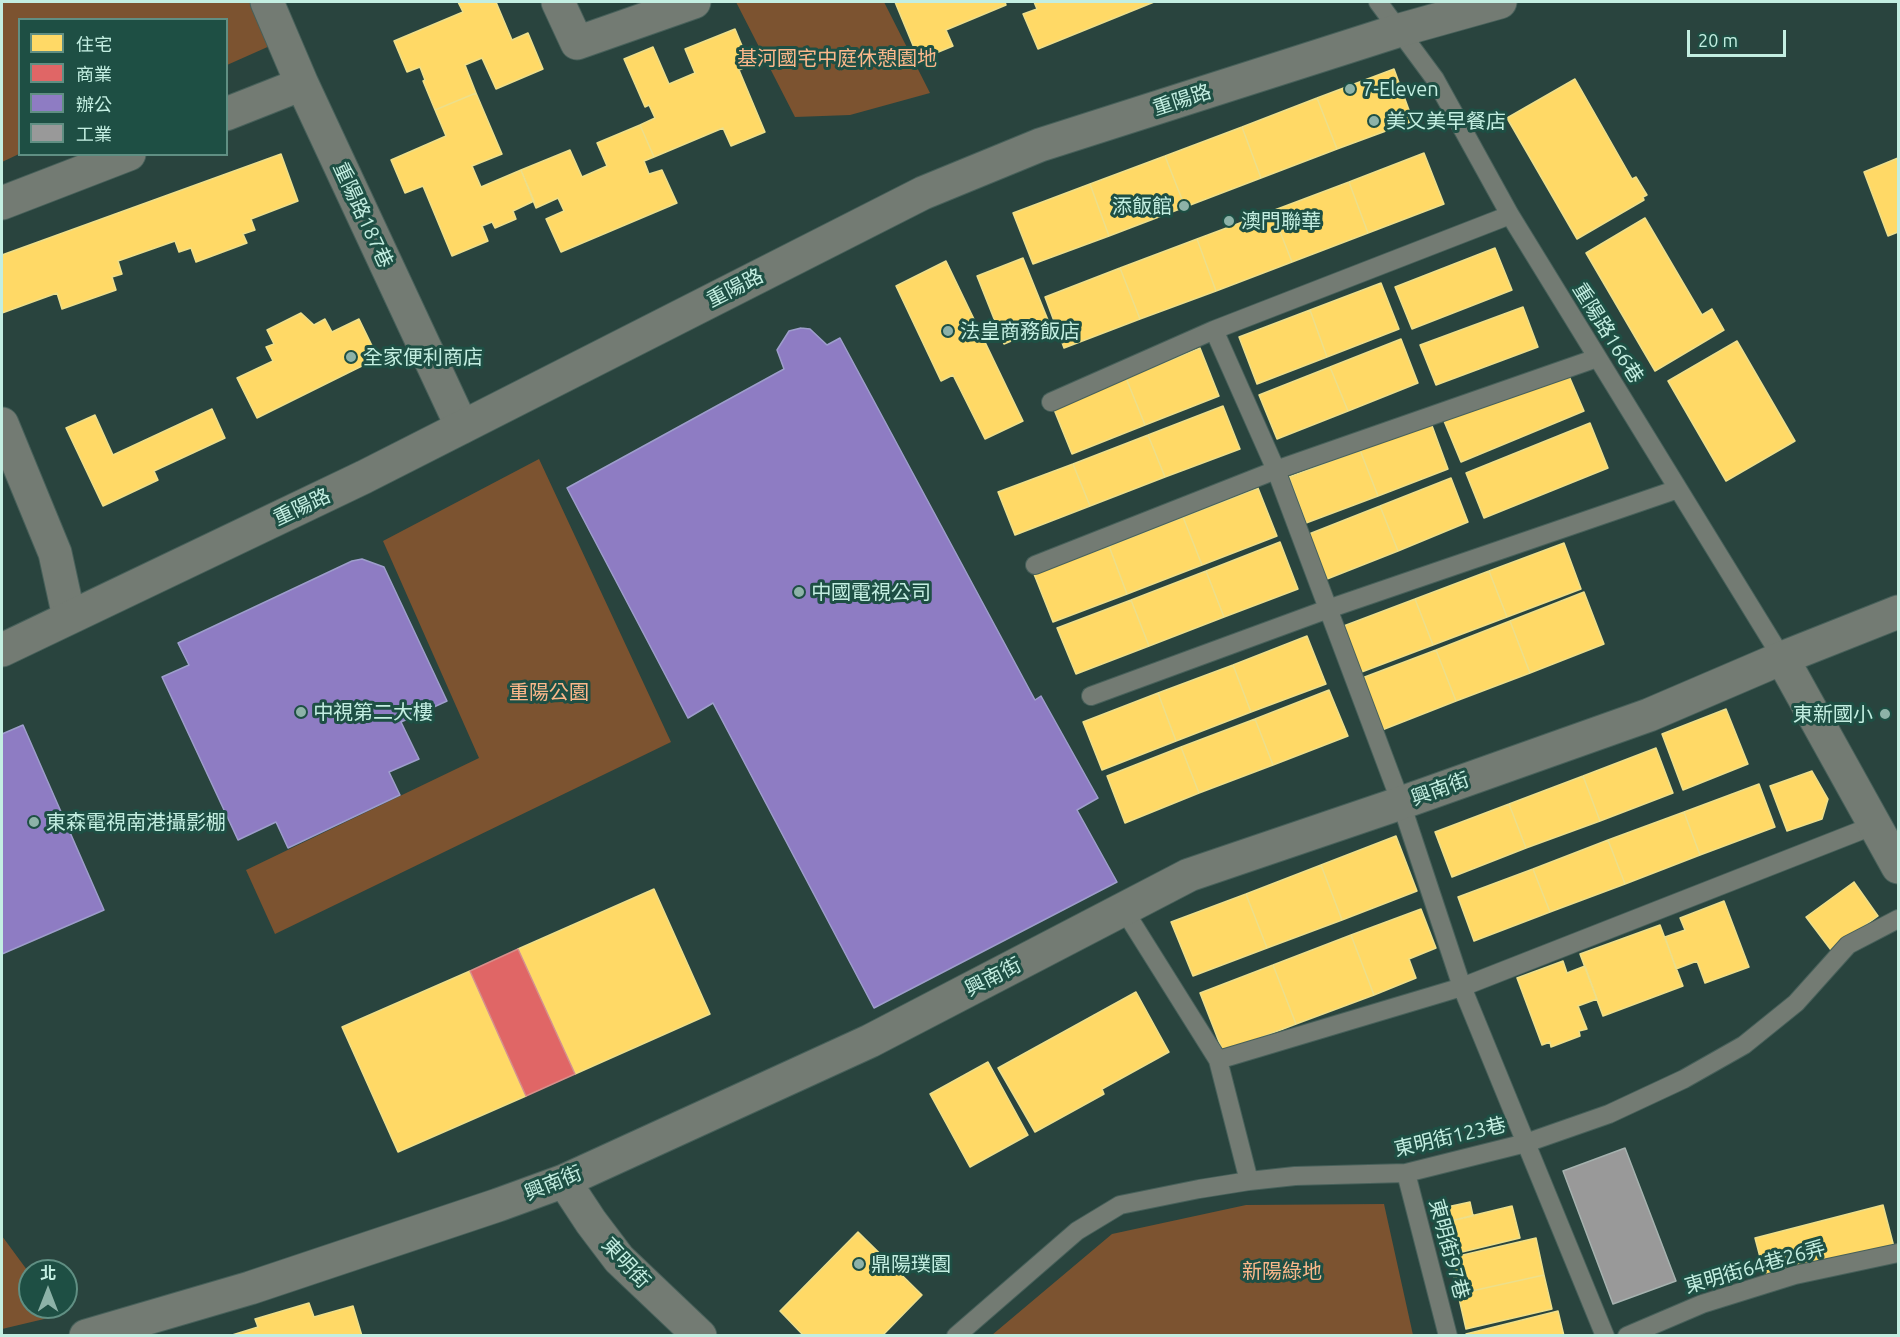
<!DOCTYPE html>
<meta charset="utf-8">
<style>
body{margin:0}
#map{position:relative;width:1900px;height:1337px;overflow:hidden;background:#29443e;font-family:Ubuntu,"Noto Sans TC",sans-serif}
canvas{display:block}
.frame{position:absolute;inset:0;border:3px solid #c3eee1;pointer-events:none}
.legend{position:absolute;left:18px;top:18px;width:210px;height:138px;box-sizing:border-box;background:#1e4f44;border:2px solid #608f83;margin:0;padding:8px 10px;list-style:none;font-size:18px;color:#c3eee1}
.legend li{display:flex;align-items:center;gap:12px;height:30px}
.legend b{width:30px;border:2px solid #608f83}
.north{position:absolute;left:18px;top:1259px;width:60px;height:60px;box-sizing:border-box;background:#1e4f44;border:2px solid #608f83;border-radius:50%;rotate:0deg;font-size:16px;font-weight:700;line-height:24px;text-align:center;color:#c3eee1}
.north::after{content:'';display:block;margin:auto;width:21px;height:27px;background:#8db2a8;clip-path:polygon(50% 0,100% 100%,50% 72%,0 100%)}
.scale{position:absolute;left:1687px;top:30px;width:99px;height:27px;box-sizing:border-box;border:3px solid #c3eee1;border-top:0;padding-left:8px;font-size:18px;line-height:21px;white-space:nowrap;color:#c3eee1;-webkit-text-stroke:4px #1e4f44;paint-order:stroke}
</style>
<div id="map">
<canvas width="1900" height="1337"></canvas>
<div class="frame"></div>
<ul class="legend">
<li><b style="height:16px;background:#ffd966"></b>住宅</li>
<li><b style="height:16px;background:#e06666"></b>商業</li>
<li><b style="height:16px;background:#8e7cc3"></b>辦公</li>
<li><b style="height:16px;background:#999"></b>工業</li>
</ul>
<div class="north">北</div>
<div class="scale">20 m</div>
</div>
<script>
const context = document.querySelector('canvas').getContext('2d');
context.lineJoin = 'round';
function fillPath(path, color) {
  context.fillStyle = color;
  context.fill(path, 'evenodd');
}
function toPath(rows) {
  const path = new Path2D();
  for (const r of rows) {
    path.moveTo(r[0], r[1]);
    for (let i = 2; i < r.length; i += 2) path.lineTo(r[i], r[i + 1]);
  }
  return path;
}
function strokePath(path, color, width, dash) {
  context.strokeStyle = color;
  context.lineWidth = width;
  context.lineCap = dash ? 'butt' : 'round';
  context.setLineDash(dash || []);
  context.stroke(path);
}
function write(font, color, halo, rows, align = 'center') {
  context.font = font + ' Ubuntu,"Noto Sans TC",sans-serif';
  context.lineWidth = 6;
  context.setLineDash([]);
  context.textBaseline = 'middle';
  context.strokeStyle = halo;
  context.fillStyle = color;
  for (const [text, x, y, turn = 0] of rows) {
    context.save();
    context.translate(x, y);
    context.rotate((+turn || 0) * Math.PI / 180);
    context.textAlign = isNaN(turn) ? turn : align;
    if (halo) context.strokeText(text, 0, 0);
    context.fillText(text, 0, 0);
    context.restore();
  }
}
const green = toPath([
 [2,2,262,2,281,41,227,65,226,20,20,20,19,154,2,162],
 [736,2,884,2,930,93,850,115,795,117],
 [539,459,671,742,275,934,246,870,479,758,383,541],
 [1384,1204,1413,1335,992,1335,1112,1234,1246,1205],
 [2,1236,30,1274,30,1307,55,1307,61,1315,2,1329]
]);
const homes = toPath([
 [458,2,496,2,512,40,528,33,543,69,496,89,482,58,465,65,476,93,435,110,423,81,425,80,420,67,407,72,394,41,463,12,458,2],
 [895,2,1005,2,1006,5,946,30,953,46,919,60,895,2],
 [1034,2,1154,2,1038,49,1023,14,1037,9,1034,2],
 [735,29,750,65,739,70,765,132,731,146,723,128,654,157,640,125,655,118,649,105,645,107,624,59,653,47,669,84,695,73,685,49,735,29],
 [1394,69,1413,121,1337,149,1317,98,1394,69],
 [1575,79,1632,179,1636,177,1647,195,1643,197,1644,200,1577,239,1507,118,1575,79],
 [476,93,502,154,472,166,481,187,521,170,534,201,513,211,516,219,495,228,492,222,482,226,488,241,452,256,423,186,405,193,391,160,446,136,435,110,476,93],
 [1317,98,1337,149,1261,178,1242,127,1317,98],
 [640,125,654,157,644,161,649,174,662,170,677,203,561,252,546,219,564,211,558,198,536,208,521,170,570,150,582,177,607,166,597,143,640,125],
 [1242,127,1261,178,1185,207,1165,156,1242,127],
 [1424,153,1444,204,1368,233,1349,182,1424,153],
 [281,154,298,201,251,219,255,230,243,234,247,243,196,262,191,248,179,252,175,241,118,261,122,274,112,277,116,290,62,309,57,293,2,313,2,255,281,154],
 [1165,156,1185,207,1109,236,1090,184,1165,156],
 [1898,158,1898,232,1888,236,1864,172,1898,158],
 [1349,182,1368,233,1292,262,1272,211,1349,182],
 [1090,184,1109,236,1033,264,1013,213,1090,184],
 [1272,211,1292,262,1216,291,1197,239,1272,211],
 [1645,218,1702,315,1712,309,1724,330,1655,371,1586,253,1645,218],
 [1197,239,1216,291,1140,319,1120,268,1197,239],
 [1495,248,1512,290,1412,329,1395,287,1495,248],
 [1023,258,1050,325,1004,344,977,276,1023,258],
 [946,261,1023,421,985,439,953,375,941,381,896,286,946,261],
 [1120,268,1140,319,1064,348,1045,297,1120,268],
 [1381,283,1399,329,1327,357,1310,310,1381,283],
 [1523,307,1538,347,1436,385,1420,345,1523,307],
 [1310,310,1327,357,1257,384,1239,337,1310,310],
 [301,313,314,325,325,319,332,332,359,319,378,358,257,418,237,378,273,361,266,347,274,344,267,330,301,313],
 [1401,339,1418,383,1348,411,1330,367,1401,339],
 [1737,341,1795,441,1726,481,1668,381,1737,341],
 [1200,348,1219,396,1145,425,1126,378,1200,348],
 [1330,367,1348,411,1277,439,1259,395,1330,367],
 [1566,369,1584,411,1461,462,1444,421,1566,369],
 [1126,378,1145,425,1072,454,1053,407,1126,378],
 [1223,406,1240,449,1165,477,1148,435,1223,406],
 [212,409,225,438,154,471,158,480,103,506,66,428,95,415,113,455,212,409],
 [1431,423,1448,469,1378,496,1360,450,1431,423],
 [1590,423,1608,468,1484,518,1466,473,1590,423],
 [1148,435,1165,477,1090,506,1073,464,1148,435],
 [1360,450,1378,496,1306,523,1289,477,1360,450],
 [1073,464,1090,506,1015,535,998,492,1073,464],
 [1451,478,1468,522,1398,551,1380,506,1451,478],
 [1258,488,1277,536,1202,565,1183,517,1258,488],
 [1380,506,1398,551,1327,579,1309,534,1380,506],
 [1183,517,1202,565,1127,594,1109,546,1183,517],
 [1280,542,1298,589,1224,617,1206,571,1280,542],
 [1564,543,1581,589,1507,617,1489,571,1564,543],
 [1109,546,1127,594,1053,622,1034,574,1109,546],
 [1206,571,1224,617,1149,646,1131,600,1206,571],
 [1489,571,1507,617,1433,645,1415,599,1489,571],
 [1584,592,1604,644,1530,673,1510,621,1584,592],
 [1415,599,1433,645,1359,673,1341,627,1415,599],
 [1131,600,1149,646,1076,674,1057,628,1131,600],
 [1510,621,1530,673,1456,701,1436,650,1510,621],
 [1307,636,1326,684,1251,712,1233,665,1307,636],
 [1436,650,1456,701,1382,730,1362,678,1436,650],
 [1233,665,1251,712,1176,741,1158,693,1233,665],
 [1329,690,1348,736,1273,765,1255,719,1329,690],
 [1158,693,1176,741,1102,770,1083,722,1158,693],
 [1726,709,1748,764,1683,790,1662,734,1726,709],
 [1255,719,1273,765,1199,793,1181,747,1255,719],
 [1181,747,1199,793,1125,823,1107,776,1181,747],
 [1656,748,1673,793,1600,821,1583,776,1656,748],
 [1812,771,1828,799,1822,819,1787,831,1770,786,1812,771],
 [1583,776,1600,821,1526,848,1509,804,1583,776],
 [1759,784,1775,827,1700,855,1684,812,1759,784],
 [1509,804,1526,848,1452,877,1435,832,1509,804],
 [1684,812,1700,855,1625,884,1608,840,1684,812],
 [1396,836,1417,891,1342,920,1321,865,1396,836],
 [1608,840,1625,884,1550,912,1533,869,1608,840],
 [1321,865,1342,920,1267,948,1246,894,1321,865],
 [1533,869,1550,912,1474,941,1458,897,1533,869],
 [1854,882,1878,916,1831,950,1806,917,1854,882],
 [654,889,710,1014,575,1074,518,949,654,889],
 [1246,894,1267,948,1193,976,1171,922,1246,894],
 [1724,901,1749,967,1705,983,1697,961,1676,969,1665,937,1685,930,1680,918,1724,901],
 [1421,909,1436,948,1409,959,1416,978,1374,995,1351,935,1421,909],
 [1660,925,1683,986,1603,1016,1580,954,1660,925],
 [1351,935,1374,995,1296,1024,1273,965,1351,935],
 [1563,961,1567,973,1585,966,1597,999,1578,1006,1587,1029,1579,1031,1580,1036,1551,1047,1550,1042,1542,1045,1517,978,1563,961],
 [1273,965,1296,1024,1223,1052,1200,993,1273,965],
 [470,971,526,1096,398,1152,342,1027,470,971],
 [1136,992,1169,1052,1102,1089,1104,1094,1035,1132,998,1068,1136,992],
 [988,1062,1028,1135,970,1167,930,1094,988,1062],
 [1470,1202,1473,1216,1450,1221,1447,1207,1470,1202],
 [1883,1205,1894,1247,1766,1280,1755,1238,1883,1205],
 [1512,1206,1520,1238,1458,1253,1450,1221,1512,1206],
 [858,1232,922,1295,882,1336,804,1336,780,1311,858,1232],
 [1536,1238,1544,1275,1458,1294,1450,1258,1536,1238],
 [1544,1275,1552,1309,1466,1329,1458,1294,1544,1275],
 [309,1303,314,1317,353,1306,362,1336,229,1336,258,1327,255,1319,309,1303],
 [1558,1311,1564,1336,1466,1336,1466,1334,1558,1311]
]);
const shops = toPath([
 [518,949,575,1074,526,1096,470,971,518,949]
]);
const offices = toPath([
 [801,328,810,329,827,345,840,338,1035,700,1041,696,1098,798,1077,810,1117,882,874,1008,713,703,688,718,567,488,784,369,777,350,789,331,801,328],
 [362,559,384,567,447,701,401,722,419,759,389,772,400,795,288,848,276,822,238,840,162,677,189,665,178,643,352,561,362,559],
 [23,725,104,910,2,954,2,734,23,725]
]);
const industry = toPath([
 [1625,1148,1676,1281,1613,1304,1563,1171,1625,1148]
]);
const service = toPath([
 [1378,2,1435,79,1510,215,1782,658],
 [1214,330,1276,470,1401,803,1462,987,1605,1336],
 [1051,402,1214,330,1510,215],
 [1035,565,1276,470,1597,358],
 [1091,696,1328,609,1678,489],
 [1124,910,1218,1060,1249,1181],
 [1218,1060,1462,987,1875,825],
 [1406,1173,1448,1336],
 [956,1336,1077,1231,1120,1205,1199,1189,1249,1181,1295,1176,1406,1173,1526,1143,1609,1114,1684,1079,1744,1045,1796,1003,1848,945,1898,919],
 [1627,1336,1702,1304,1795,1275,1898,1253]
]);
const minor = toPath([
 [267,2,302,84,462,427],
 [558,2,577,43,694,2],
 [226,114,302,84],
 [2,203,129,154],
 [2,424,55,553,69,617],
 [1782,658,1898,867],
 [564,1181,591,1222,619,1259,700,1336],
 [86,1336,250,1288,498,1205,564,1181,870,1041,1189,875,1401,803,1649,715,1782,658,1898,612]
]);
const tertiary = toPath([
 [2,650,364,477,923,193,1040,145,1400,30,1500,2]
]);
const markers = [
 [1350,89,6,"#8db2a8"],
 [1374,121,6,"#8db2a8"],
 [1184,206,6,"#8db2a8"],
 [1229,221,6,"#8db2a8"],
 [948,331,6,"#8db2a8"],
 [351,357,6,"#8db2a8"],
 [799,592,6,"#8db2a8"],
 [301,712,6,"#8db2a8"],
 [1885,714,6,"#8db2a8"],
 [34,822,6,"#8db2a8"],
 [859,1264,6,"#8db2a8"]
];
const parkNames = [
 ["基河國宅中庭休憩園地",837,58],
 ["重陽公園",549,692],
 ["新陽綠地",1282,1271]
];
const poiNames = [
 ["7-Eleven",1362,89],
 ["美又美早餐店",1386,121],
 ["添飯館",1172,206,"right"],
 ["澳門聯華",1241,221],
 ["法皇商務飯店",960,331],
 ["全家便利商店",363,357],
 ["中國電視公司",811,592],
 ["中視第二大樓",313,712],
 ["東新國小",1873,714,"right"],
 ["東森電視南港攝影棚",46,822],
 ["鼎陽璞園",871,1264]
];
const streetNames = [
 ["重陽路",1182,100,-18],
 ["重陽路187巷",363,215,65],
 ["重陽路",735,288,-27],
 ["重陽路166巷",1608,333,58],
 ["重陽路",302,507,-25],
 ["興南街",1440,789,-20],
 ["興南街",993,977,-27],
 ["東明街123巷",1450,1137,-13],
 ["興南街",553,1183,-22],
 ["東明街97巷",1449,1249,75],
 ["東明街",626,1263,47],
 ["東明街64巷26弄",1755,1267,-16]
];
fillPath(green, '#7c5330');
fillPath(homes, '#ffd966');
strokePath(homes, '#eddf8b', 1.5);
fillPath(shops, '#e06666');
strokePath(shops, '#d78f8b', 1.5);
fillPath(offices, '#8e7cc3');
strokePath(offices, '#9e9ecc', 1.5);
fillPath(industry, '#999');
strokePath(industry, '#a6b2af', 1.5);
strokePath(service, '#47605a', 20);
strokePath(minor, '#47605a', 35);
strokePath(tertiary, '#47605a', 35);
strokePath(service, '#737b73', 18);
strokePath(minor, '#737b73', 33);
strokePath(tertiary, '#737b73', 33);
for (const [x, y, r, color] of markers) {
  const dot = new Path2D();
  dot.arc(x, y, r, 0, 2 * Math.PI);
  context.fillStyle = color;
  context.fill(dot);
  strokePath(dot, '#1e4f44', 2);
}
write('20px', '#fbb88b', '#1e4f44', parkNames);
write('20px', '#c3eee1', '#1e4f44', poiNames, 'left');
write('20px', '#c3eee1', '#1e4f44', streetNames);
</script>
